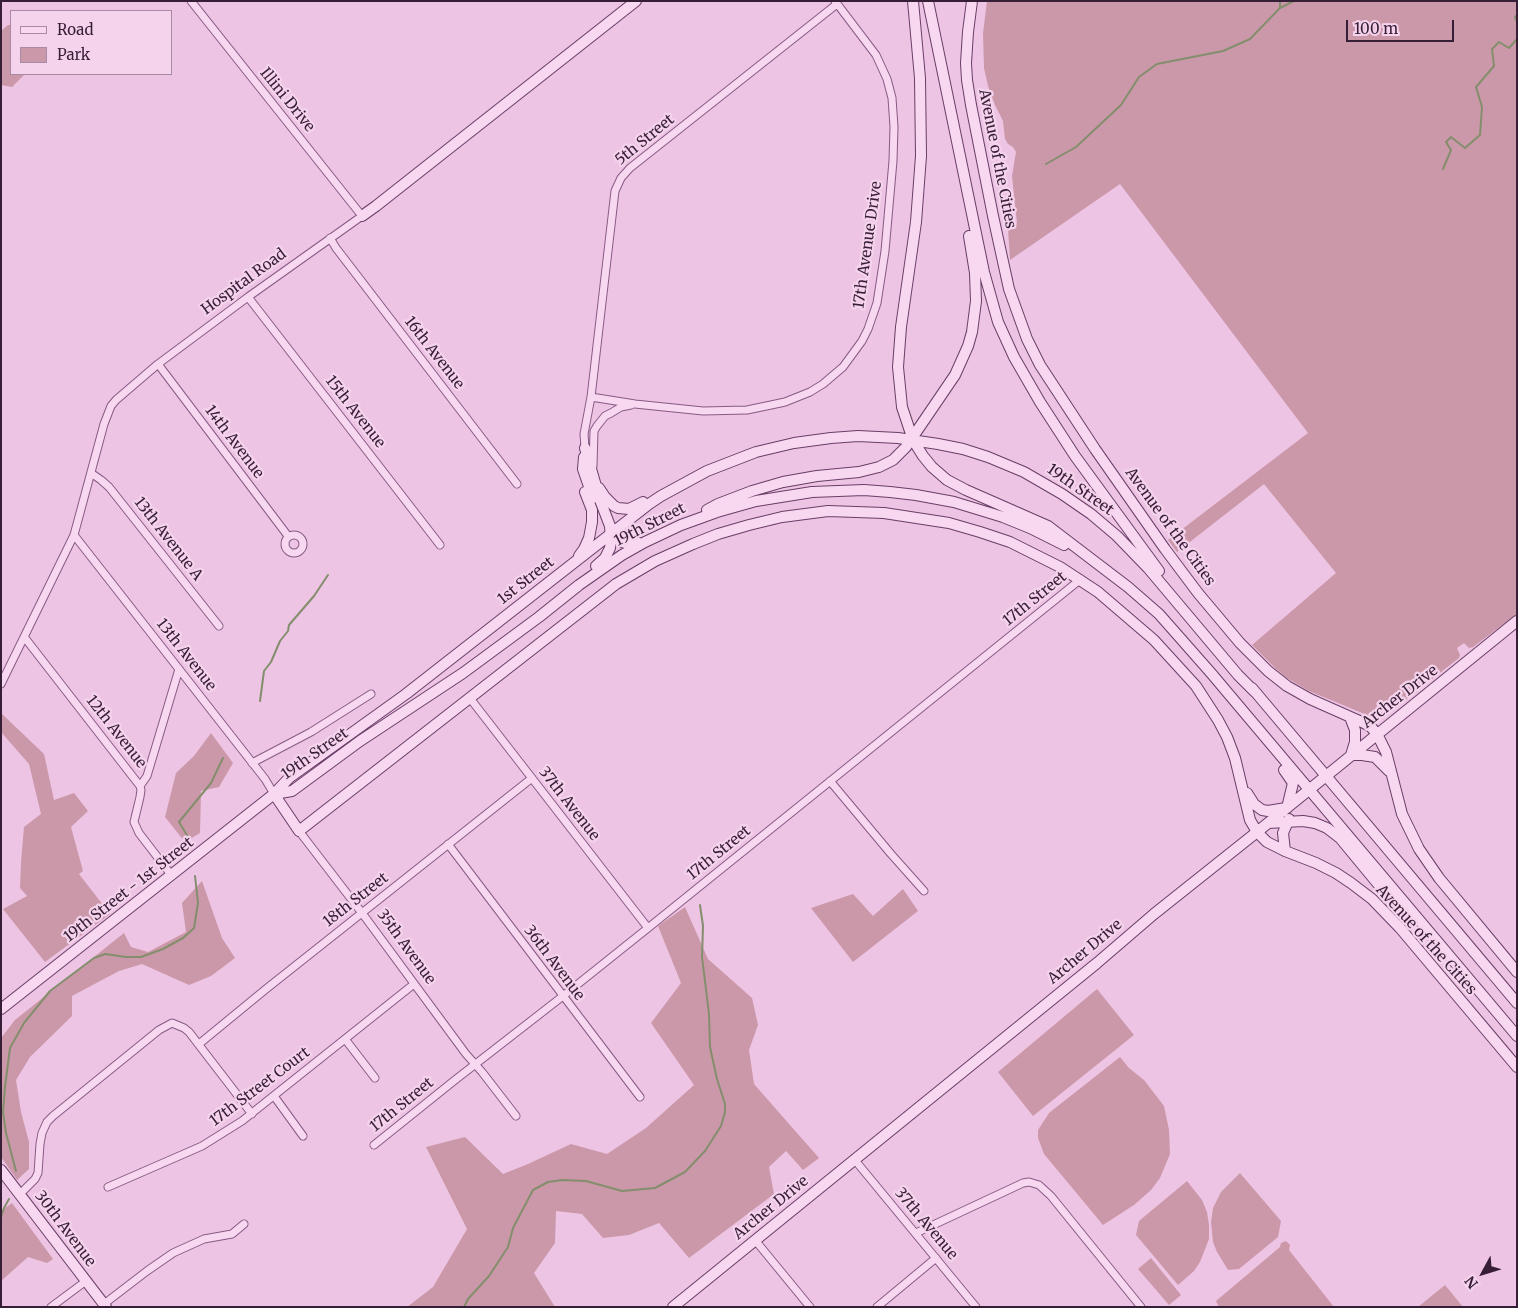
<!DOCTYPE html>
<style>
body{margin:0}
#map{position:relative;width:1518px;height:1308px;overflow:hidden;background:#edc4e3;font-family:Merriweather,serif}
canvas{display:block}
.frame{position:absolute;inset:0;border:2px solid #371e37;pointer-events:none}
.legend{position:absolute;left:10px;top:10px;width:162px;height:65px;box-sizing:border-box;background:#f5d3ec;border:1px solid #a98ba4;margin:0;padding:6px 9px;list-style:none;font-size:15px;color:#371e37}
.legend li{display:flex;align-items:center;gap:10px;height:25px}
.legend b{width:25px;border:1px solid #a98ba4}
.north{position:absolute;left:1458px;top:1248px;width:50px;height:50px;-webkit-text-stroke:4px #f5d3ec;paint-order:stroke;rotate:231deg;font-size:14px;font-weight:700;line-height:20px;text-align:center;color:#371e37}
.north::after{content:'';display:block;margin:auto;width:18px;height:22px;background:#371e37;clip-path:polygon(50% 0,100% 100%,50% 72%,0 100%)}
.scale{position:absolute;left:1346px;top:20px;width:108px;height:22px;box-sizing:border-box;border:2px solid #371e37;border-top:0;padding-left:6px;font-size:15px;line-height:18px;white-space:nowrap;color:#371e37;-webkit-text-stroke:4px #f5d3ec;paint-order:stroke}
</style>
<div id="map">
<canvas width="1518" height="1308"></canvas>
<div class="frame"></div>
<ul class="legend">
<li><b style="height:6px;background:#f8d7f0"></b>Road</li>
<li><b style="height:14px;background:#cb98a9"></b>Park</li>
</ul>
<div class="north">N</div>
<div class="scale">100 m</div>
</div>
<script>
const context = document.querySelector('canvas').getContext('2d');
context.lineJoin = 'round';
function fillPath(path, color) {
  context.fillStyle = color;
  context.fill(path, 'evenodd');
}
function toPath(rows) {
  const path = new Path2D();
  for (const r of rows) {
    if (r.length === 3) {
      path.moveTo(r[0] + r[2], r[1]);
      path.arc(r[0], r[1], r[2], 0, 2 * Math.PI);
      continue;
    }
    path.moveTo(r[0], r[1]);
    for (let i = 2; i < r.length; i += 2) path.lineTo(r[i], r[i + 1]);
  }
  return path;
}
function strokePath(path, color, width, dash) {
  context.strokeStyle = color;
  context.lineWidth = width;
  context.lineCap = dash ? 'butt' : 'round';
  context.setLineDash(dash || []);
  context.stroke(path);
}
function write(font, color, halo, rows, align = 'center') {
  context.font = font + ' Merriweather,serif';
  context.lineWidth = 4.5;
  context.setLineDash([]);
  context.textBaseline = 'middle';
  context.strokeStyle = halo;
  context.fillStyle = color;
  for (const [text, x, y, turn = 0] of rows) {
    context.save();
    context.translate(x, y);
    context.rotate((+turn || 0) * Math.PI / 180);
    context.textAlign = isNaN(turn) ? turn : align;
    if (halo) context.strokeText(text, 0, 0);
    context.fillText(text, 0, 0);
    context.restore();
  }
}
const green = toPath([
 [987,1,1517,1,1517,614,1473,647,1469,648,1464,643,1457,648,1460,655,1459,658,1386,715,1384,714,1377,717,1367,715,1309,691,1287,678,1276,669,1252,645,1336,573,1264,484,1177,552,1168,540,1308,433,1120,184,1010,260,1008,229,1017,223,1012,176,1016,152,1013,147,1008,144,1005,139,1003,121,995,105,988,86,984,68,983,33],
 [8,25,11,25,11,74,25,74,12,87,1,85,1,31],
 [1,713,44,754,54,800,74,793,88,811,71,827,83,871,79,874,110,914,45,962,3,909,27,896,20,888,21,862,24,827,41,814,29,764,1,732],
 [211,733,233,763,219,787,201,791,200,833,185,842,165,817,176,773,194,756],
 [202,881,222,938,235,958,211,976,189,985,142,964,119,971,72,996,72,1016,30,1057,16,1080,21,1112,29,1142,29,1169,17,1180,1,1157,1,1038,15,1020,124,933,131,947,148,952,186,932,182,903],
 [903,889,918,911,853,962,811,908,853,894,873,916],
 [685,907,708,959,752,998,758,1025,749,1050,754,1084,819,1158,803,1170,786,1151,769,1167,774,1194,689,1258,659,1223,629,1235,603,1238,582,1214,556,1211,555,1243,534,1273,555,1307,407,1307,433,1287,467,1229,426,1147,465,1137,503,1174,528,1164,571,1144,607,1154,646,1128,694,1085,651,1023,681,983,658,926],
 [1097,989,1134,1035,1033,1116,998,1072],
 [1120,1057,1129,1068,1144,1080,1164,1106,1169,1130,1170,1154,1160,1178,1151,1190,1134,1205,1103,1225,1044,1154,1038,1138,1038,1130,1049,1113],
 [1240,1173,1281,1221,1278,1237,1239,1269,1228,1270,1217,1252,1213,1242,1211,1222,1213,1208,1221,1192],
 [1187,1181,1202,1200,1207,1212,1209,1225,1209,1239,1200,1262,1194,1271,1178,1285,1136,1235,1139,1221],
 [12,1203,53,1259,47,1263,28,1257,1,1281,1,1211],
 [1286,1241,1290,1245,1289,1250,1334,1307,1219,1307,1216,1301,1280,1247,1281,1243],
 [1151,1258,1181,1295,1169,1305,1138,1269],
 [1445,1285,1463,1307,1418,1307]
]);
const stream = toPath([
 [1280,8,1280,1],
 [1517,15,1515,17,1517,22],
 [1046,164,1076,147,1121,105,1139,77,1157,64,1223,51,1250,39,1280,8,1294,1],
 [1443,169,1451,150,1446,142,1451,137,1465,148,1480,135,1482,107,1476,87,1494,66,1492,49,1499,42,1509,48,1517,39],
 [260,701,264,671,271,662,280,641,288,631,289,625,314,596,328,575],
 [188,837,179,822,211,783,223,758],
 [16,1171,6,1133,3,1112,5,1087,10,1048,24,1023,50,991,94,958,105,954,126,957,141,957,163,949,183,938,194,928,198,903,195,876],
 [1,1217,4,1208,9,1199],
 [464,1307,468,1299,489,1276,508,1247,513,1228,533,1190,548,1182,562,1180,586,1181,622,1191,655,1188,685,1172,705,1151,721,1126,725,1112,725,1104,717,1079,710,1047,709,1014,702,957,703,926,700,905]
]);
const street = toPath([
 [330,238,336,248,517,484],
 [248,297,440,545],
 [158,364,288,536],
 [591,397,635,404,703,411,747,410,771,405,785,402,810,392,823,384,843,367,862,341,868,329,877,303,885,251,893,161,894,127,892,98,887,79,876,55,835,1],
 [585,448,584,434,591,397,615,191,621,178,630,168,837,4],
 [593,466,594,431,597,426,605,416,611,413,621,407,631,405],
 [91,473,101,480,109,487,219,626],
 [294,544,9],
 [74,535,265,779,274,794],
 [25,638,140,786,141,790,140,797,134,822,139,833,172,876],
 [1,684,74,535,104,424,111,406,116,400,158,364,248,297,362,216,191,1],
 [469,697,648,928],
 [252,763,311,732,371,694],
 [830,781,891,854,924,891],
 [140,786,147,776,179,669],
 [299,831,362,913,466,1054,482,1072,516,1116],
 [448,844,640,1097],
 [345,1039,375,1078],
 [199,1044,266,989,532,778],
 [274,1096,303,1136],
 [374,1145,455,1080,563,996,648,928,1081,579],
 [854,1159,976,1307],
 [108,1187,202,1146,242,1121,414,984],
 [20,1194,35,1179,38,1173,40,1144,42,1133,47,1122,53,1116,159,1030,172,1023,184,1028,189,1032,252,1114],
 [916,1233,1023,1183,1029,1182,1039,1185,1051,1196,1141,1307],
 [755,1240,810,1307],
 [104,1304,147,1271,173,1253,204,1239,232,1234,244,1224],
 [51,1307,86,1281],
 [877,1307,936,1258]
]);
const secondary = toPath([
 [913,1,920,78,921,156,916,222,901,327,898,367,902,407,913,440,923,456,932,467,947,480,966,490,1048,526,1128,587,1159,614,1211,673,1517,1036],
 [928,1,984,272,998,322,1014,357,1040,402,1075,456,1159,571],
 [972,1,968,32,966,63,967,80,971,105,993,216,1009,289,1027,339,1040,365,1095,449,1165,549,1198,593,1240,643,1268,671,1287,686,1310,699,1364,723,1371,727,1377,734,1386,752,1402,814,1419,849,1439,878,1517,972],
 [362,216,376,206,636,1],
 [585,448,600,500,610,526,611,542,610,548,605,558,596,566],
 [584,457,583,469,593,498],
 [599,488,605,497,614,506,618,508,629,509,643,502],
 [707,510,718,504,752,491,783,482,817,476,859,472,879,467,893,460,906,447,955,375,968,346,972,332,976,301,975,273,969,236],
 [610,533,621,542,629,544,639,543],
 [579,556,584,549,589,538,592,522,592,510,585,492],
 [1252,688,1517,1003],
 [1350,717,1355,730,1355,742,1351,755,1362,755,1375,757,1389,771],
 [1284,770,1293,783,1287,808],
 [1247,793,1254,804,1262,810,1268,811,1286,808],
 [274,794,299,831,616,584,655,561,693,544,718,534,749,525,782,517,828,511,884,513,949,523,980,532,1010,542,1060,567,1098,592,1154,640,1196,686,1218,720,1227,737,1235,758,1250,820,1257,832,1267,842,1285,851,1316,863,1336,873,1351,883,1372,899,1400,928,1517,1067],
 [274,794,292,791,360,741,463,673,539,617,579,585,622,555,645,542,681,525,717,512,756,501,812,492,864,490,890,492,916,495,954,502,1003,517,1030,528,1064,545],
 [1268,823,1303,821,1315,823,1327,828,1340,838,1383,890,1404,911],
 [1285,851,1283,833,1289,819],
 [1,1009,274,794,289,778,406,694,649,504,661,496,707,471,756,452,794,443,831,438,858,436,898,438,938,444,963,449,988,457,1024,472,1062,494,1091,514,1117,536,1148,568,1238,675,1255,692],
 [1,1170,106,1307],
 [673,1307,1097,963,1154,914,1257,832,1517,621]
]);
const streetNames = [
 ["Illini Drive",287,100,51],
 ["5th Street",645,140,-39],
 ["Avenue of the Cities",997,159,79],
 ["17th Avenue Drive",868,245,-82],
 ["Hospital Road",244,282,-36],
 ["16th Avenue",434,353,52],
 ["15th Avenue",355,412,52],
 ["14th Avenue",234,442,53],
 ["19th Street",1080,490,35],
 ["19th Street",650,525,-27],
 ["Avenue of the Cities",1170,527,54],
 ["13th Avenue A",168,539,52],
 ["1st Street",526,581,-38],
 ["17th Street",1035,599,-39],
 ["13th Avenue",186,655,52],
 ["Archer Drive",1400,697,-38],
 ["12th Avenue",116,732,52],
 ["19th Street",315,754,-35],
 ["37th Avenue",569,804,52],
 ["17th Street",719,853,-39],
 ["19th Street - 1st Street",129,890,-38],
 ["18th Street",356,900,-38],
 ["Avenue of the Cities",1426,940,48],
 ["35th Avenue",406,947,54],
 ["Archer Drive",1085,952,-40],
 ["36th Avenue",554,963,53],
 ["17th Street Court",260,1087,-37],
 ["17th Street",402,1105,-39],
 ["Archer Drive",771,1208,-39],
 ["37th Avenue",926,1224,50],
 ["30th Avenue",65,1229,53]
];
fillPath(green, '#cb98a9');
strokePath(stream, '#848e6d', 2);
strokePath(street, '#875b84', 9);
strokePath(secondary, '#693e67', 12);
strokePath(street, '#f8d7f0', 7);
strokePath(secondary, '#f8d7f0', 10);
write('15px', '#371e37', '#f5d3ec', streetNames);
</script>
